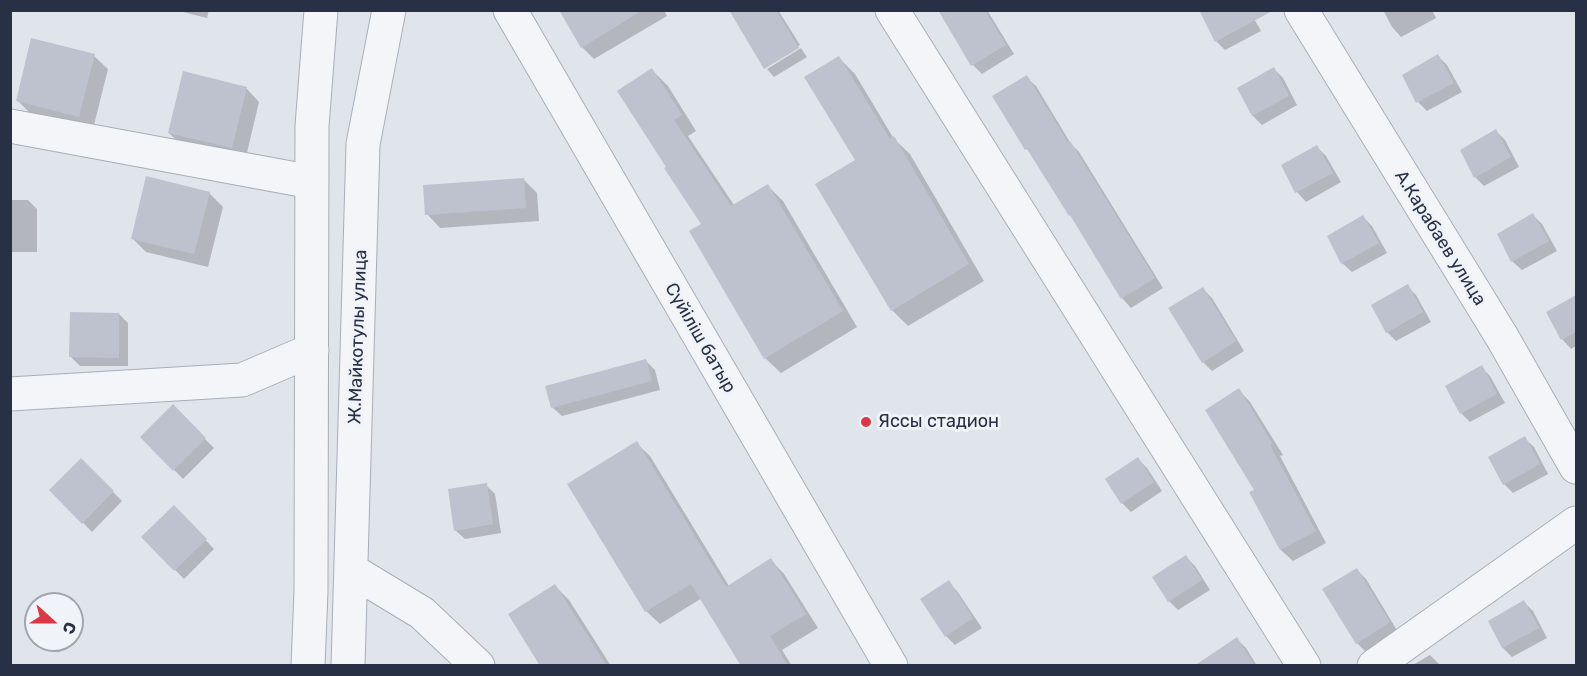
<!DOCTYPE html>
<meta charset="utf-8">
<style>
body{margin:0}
#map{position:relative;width:1587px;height:676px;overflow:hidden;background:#e0e4eb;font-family:Rubik,sans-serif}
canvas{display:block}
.frame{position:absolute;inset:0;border:12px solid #273044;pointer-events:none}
.north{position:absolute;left:24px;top:592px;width:60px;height:60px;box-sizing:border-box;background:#f0f3f8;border:2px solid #a0a5b0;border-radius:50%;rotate:111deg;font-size:16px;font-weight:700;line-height:24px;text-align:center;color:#273044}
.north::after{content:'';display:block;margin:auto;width:21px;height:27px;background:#dc3946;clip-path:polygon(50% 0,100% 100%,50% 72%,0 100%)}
</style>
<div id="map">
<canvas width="1587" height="676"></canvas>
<div class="frame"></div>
<div class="north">С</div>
</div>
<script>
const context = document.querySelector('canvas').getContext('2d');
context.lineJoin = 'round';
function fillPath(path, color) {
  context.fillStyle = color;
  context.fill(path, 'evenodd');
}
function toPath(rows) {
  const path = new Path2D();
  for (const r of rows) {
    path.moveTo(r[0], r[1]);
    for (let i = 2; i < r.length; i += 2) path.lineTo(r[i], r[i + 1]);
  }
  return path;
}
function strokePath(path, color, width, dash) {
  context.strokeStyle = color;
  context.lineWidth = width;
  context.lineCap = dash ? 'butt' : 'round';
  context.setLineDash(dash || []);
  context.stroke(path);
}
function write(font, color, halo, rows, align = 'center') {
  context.font = font + ' Rubik,sans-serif';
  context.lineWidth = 6;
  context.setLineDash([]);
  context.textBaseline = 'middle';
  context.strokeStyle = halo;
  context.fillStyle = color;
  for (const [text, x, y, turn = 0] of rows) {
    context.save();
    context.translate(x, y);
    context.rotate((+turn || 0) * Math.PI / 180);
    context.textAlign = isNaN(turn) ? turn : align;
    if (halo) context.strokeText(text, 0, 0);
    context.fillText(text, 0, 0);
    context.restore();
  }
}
const shadow = toPath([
 [175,10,209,10,207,18],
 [560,10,664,10,667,16,594,59,582,47],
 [740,10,778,10,800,45,766,66,766,68,733,15],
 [942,10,987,10,1014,54,982,74,973,65],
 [1249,10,1261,31,1225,50,1216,41],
 [1383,10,1432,10,1436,18,1401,37,1392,27],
 [801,48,807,57,774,77,767,69],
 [94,56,108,69,93,129,31,114,17,100],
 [1438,56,1447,65,1462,92,1427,111,1418,102],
 [839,58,855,74,894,139,910,154,984,281,908,326,892,310,857,160],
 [1274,69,1283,78,1297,105,1262,125,1253,116,1239,89],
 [652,70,668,86,696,131,688,136,734,205,768,186,783,201,857,327,781,373,765,358,703,224],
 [1026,77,1036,86,1071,144,1079,152,1163,288,1131,308,1122,298,1074,219,1070,215,1034,157,1027,149,994,96],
 [246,88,259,102,245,161,183,147,169,133],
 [1496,131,1505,140,1519,167,1484,186,1475,177],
 [1317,147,1326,156,1341,182,1306,202,1297,192,1283,166],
 [523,179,537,193,539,221,440,228,427,214],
 [209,193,223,207,208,267,146,252,132,238],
 [10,200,28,200,37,209,37,252,10,252],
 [1533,215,1542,224,1557,251,1522,270,1512,261],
 [1363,217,1372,226,1387,253,1352,272,1342,263],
 [1407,286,1416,295,1431,322,1396,341,1387,332],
 [1203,289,1212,298,1244,351,1212,371,1203,362],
 [1576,297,1576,346,1571,349,1562,339,1548,313],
 [119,314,128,323,128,366,80,366,71,357],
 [646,361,655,370,660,390,562,416,552,407],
 [1481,367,1490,376,1505,403,1470,422,1461,413],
 [1239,390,1250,402,1283,455,1280,456,1326,543,1293,561,1281,550,1251,493,1256,490],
 [173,407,214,448,183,479,142,437],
 [1524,438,1534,447,1548,474,1513,493,1504,484],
 [636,443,650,456,729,586,771,560,784,574,818,628,782,650,792,666,743,666,702,598,660,624,646,611],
 [1138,459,1147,468,1162,491,1131,512,1122,503],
 [81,460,122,501,92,532,51,490],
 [486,485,495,494,501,533,465,539,455,530],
 [174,507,214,549,184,579,143,537],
 [1186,557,1195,566,1210,590,1178,610,1169,601],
 [1357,570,1366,579,1398,632,1366,652,1357,643],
 [948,582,957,591,982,628,955,645,946,636],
 [555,586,569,600,611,666,542,666],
 [1524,602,1533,611,1547,638,1512,657,1503,648,1490,621],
 [1237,639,1246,648,1257,666,1209,666],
 [1430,655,1441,666,1411,666]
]);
const building = toPath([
 [559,10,643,10,581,48],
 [729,10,776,10,799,48,764,69],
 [938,10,985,10,1006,45,971,66],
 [1199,10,1274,10,1215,42],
 [31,38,95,54,79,117,16,101],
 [1438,54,1454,83,1416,103,1402,75],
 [839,56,890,139,894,136,969,264,891,311,815,184,855,160,804,77],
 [1274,67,1289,96,1252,116,1237,88],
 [652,68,682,115,674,120,731,206,768,184,843,311,764,359,689,231,701,224,664,168,666,167,617,91],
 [183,71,247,87,232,148,168,133],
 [1027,75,1068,142,1070,141,1155,278,1121,299,1070,215,1069,216,1027,149,1025,150,992,96],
 [1496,129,1511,157,1474,178,1460,150],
 [1317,145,1333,173,1295,193,1281,165],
 [146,176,210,192,194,254,131,239],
 [524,178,526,208,425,215,423,185],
 [1533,213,1549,241,1511,262,1497,234],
 [1363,215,1379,243,1341,264,1327,236],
 [1408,284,1423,312,1386,333,1371,305],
 [1203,287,1236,341,1202,363,1168,308],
 [1576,295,1576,332,1561,340,1546,312],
 [70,312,119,313,119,358,69,357],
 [646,359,652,381,551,408,545,386],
 [1482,365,1497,394,1460,414,1445,386],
 [1239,388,1272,443,1270,445,1316,531,1280,550,1249,492,1254,490,1205,410],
 [173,404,206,438,173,471,140,437],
 [1525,436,1540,464,1503,485,1488,457],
 [637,441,726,587,771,558,806,614,770,636,788,666,741,666,691,584,645,612,567,484],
 [1138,457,1154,482,1121,504,1105,479],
 [81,458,114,491,82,524,49,490],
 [487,483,493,524,454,531,448,489],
 [174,505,207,539,174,571,141,537],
 [1186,555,1202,580,1168,602,1152,577],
 [1357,568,1390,622,1356,644,1322,589],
 [949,580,973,618,945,637,920,599],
 [555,584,607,666,540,666,508,614],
 [1524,600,1539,628,1502,648,1488,621],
 [1237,637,1255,666,1194,666]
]);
const minor = toPath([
 [510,10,891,666],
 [892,10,1304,666],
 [1301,10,1502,337,1576,467],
 [10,126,312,182],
 [10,394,242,380,312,350],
 [351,570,422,613,478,666],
 [308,666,311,591,312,126,321,10],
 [348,666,363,144,389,10],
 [1374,666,1576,523]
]);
const markers = [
 [866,422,6,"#dc3946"]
];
const streetNames = [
 ["А.Карабаев улица",1440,238,58],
 ["Ж.Майкотулы улица",358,337,-88],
 ["Сүйіліш батыр",700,338,60]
];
const poiNames = [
 ["Яссы стадион",878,422]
];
fillPath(shadow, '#0003');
fillPath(building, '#bdc2ce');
strokePath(minor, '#a8aeb9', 35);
strokePath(minor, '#f4f5f8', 33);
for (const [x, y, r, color] of markers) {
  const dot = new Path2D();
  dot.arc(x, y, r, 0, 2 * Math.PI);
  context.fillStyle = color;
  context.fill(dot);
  strokePath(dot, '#f0f3f8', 2);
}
write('18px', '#273044', '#f0f3f8', streetNames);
write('18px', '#273044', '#f0f3f8', poiNames, 'left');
</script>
